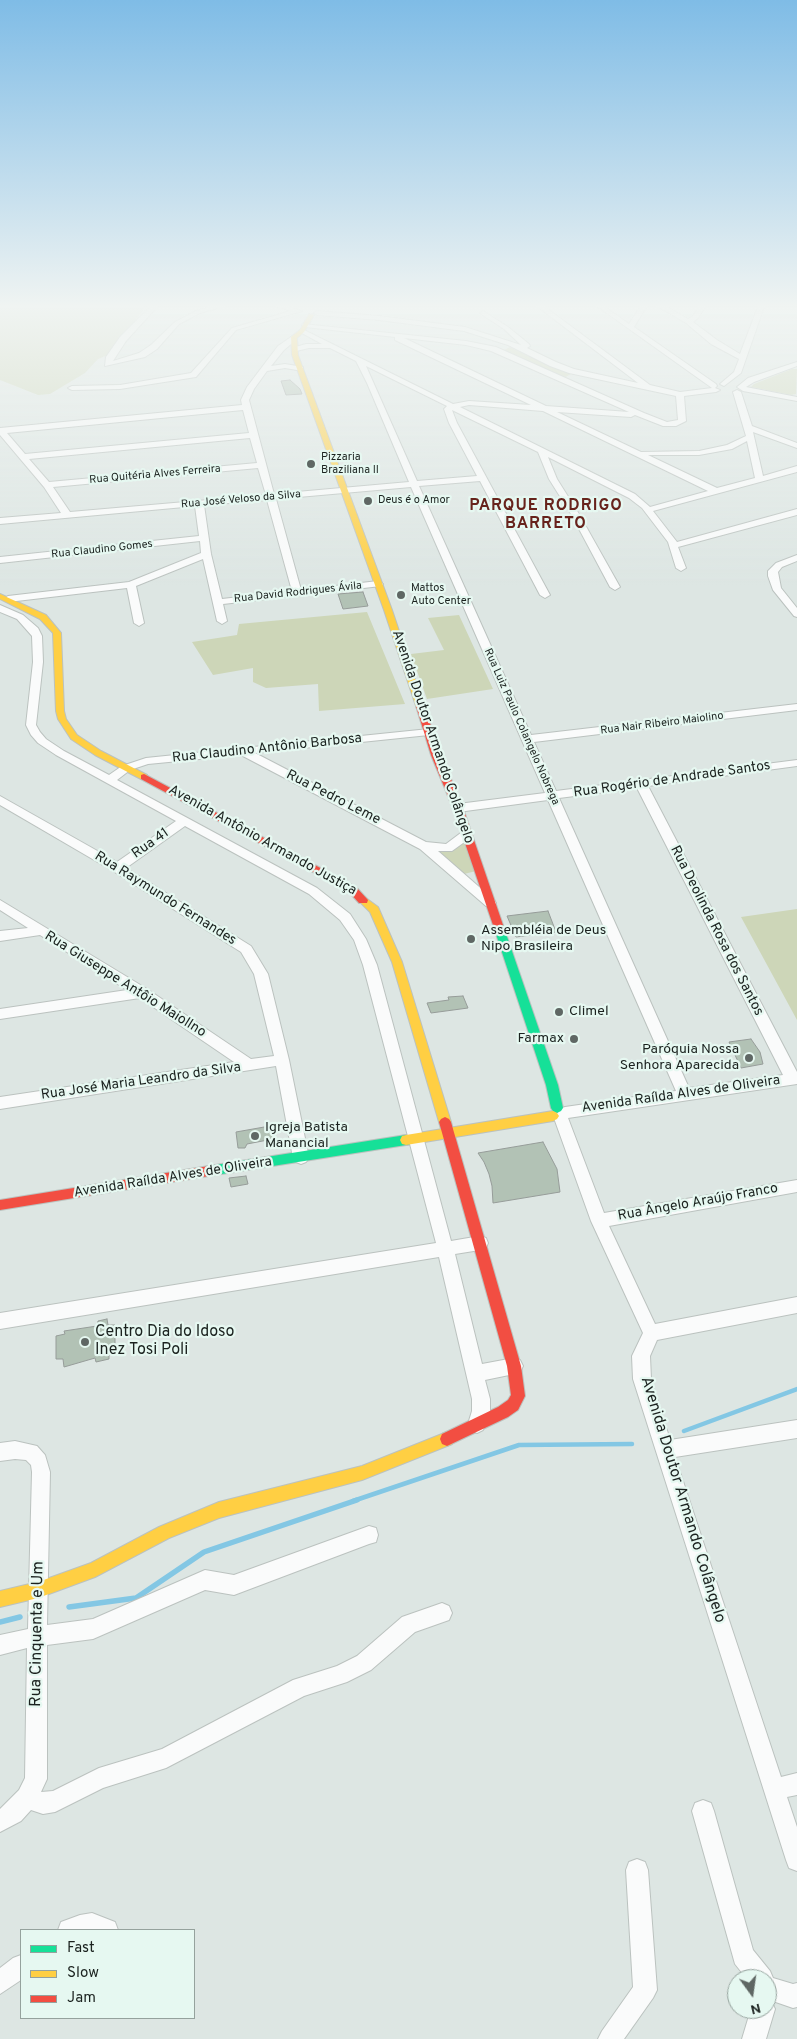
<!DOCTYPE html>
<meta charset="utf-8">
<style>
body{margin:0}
#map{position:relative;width:797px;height:2039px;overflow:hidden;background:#dde6e3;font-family:Overpass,sans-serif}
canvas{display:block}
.legend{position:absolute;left:20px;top:1929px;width:175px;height:90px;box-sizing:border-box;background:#e6f8f1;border:1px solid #95a29d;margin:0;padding:6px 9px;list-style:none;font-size:15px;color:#1b221f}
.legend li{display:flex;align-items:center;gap:10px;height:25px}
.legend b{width:25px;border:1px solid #95a29d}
.north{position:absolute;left:727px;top:1969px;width:50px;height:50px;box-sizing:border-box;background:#e6f8f1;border:1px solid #95a29d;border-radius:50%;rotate:166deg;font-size:14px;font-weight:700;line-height:20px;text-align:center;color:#1b221f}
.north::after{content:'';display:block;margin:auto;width:18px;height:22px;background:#5f6764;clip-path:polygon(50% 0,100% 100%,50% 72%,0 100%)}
</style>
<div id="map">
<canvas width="797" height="2039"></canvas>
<ul class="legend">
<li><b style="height:6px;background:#16e098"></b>Fast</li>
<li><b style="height:6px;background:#ffcf43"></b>Slow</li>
<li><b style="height:6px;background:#f24e42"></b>Jam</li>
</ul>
<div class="north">N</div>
</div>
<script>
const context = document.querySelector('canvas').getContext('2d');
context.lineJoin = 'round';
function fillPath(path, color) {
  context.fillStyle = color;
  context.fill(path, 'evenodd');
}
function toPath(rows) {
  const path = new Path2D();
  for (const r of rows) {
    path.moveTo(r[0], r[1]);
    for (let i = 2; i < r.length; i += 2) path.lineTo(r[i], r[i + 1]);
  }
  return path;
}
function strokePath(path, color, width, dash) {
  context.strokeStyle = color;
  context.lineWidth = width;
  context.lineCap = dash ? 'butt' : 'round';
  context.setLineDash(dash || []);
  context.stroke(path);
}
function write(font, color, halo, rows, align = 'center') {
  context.font = font + ' Overpass,sans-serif';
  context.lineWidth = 4.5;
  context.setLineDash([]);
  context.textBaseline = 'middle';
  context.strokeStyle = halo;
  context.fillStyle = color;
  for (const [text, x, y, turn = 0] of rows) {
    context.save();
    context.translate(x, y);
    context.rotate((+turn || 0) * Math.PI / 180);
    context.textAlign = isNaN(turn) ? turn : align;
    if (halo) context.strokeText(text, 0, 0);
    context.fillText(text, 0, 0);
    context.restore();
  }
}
const green = toPath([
 [0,304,144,304,144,309,111,354,98,359,85,373,50,394,38,395,0,380],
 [510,347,541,362,571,374,564,378,504,350],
 [792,369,797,369,796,394,791,395,751,387,754,384],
 [367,612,405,704,319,711,318,684,266,688,253,682,253,668,213,675,192,642,237,635,239,624],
 [459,615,493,689,427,699,411,654,444,650,428,618],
 [464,842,476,871,464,874,437,851],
 [797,909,797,1020,741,917]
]);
const streamFar1 = toPath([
 [684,1431,797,1389],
 [353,1501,519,1445,632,1444]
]);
const stream = toPath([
 [69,1607,136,1598,204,1552,357,1500],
 [0,1622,20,1617]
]);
const building = toPath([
 [290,380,300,389,302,394,286,395,281,381,290,380],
 [363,592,368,606,343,609,338,594,363,592],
 [548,911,556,932,516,937,507,916,548,911],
 [463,996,468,1008,431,1013,427,1003,449,1000,448,997,463,996],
 [751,1039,760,1052,763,1064,741,1068,729,1042,751,1039],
 [270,1126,273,1139,247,1144,245,1148,238,1148,236,1132,270,1126],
 [543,1142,557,1169,560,1192,493,1203,492,1186,489,1174,484,1162,478,1153,543,1142],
 [246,1176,248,1184,231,1187,229,1178,246,1176],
 [107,1319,108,1325,115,1325,115,1349,109,1352,109,1359,96,1362,95,1358,64,1367,63,1359,56,1359,56,1336,65,1334,64,1331,97,1326,98,1321,107,1319]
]);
const street = toPath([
 [151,304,157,304,155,309,126,341,113,361,139,353,151,345,175,322,196,311,221,304,231,304,200,313,179,324,157,349,145,357,105,366,106,357,120,337,149,308,151,304],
 [270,304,280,304,302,311,236,330,196,377,120,389,72,390,68,388,72,386,120,385,191,373,232,328,291,311,270,304],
 [534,304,541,304,650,385,680,392,712,388,594,304,601,304,629,324,642,304,648,304,634,327,716,384,717,386,715,388,720,390,716,392,684,396,686,421,676,426,663,426,635,415,631,417,557,412,641,452,699,451,727,445,746,436,733,392,737,390,741,392,752,426,797,443,797,448,753,432,763,476,797,466,797,472,653,511,677,542,797,509,797,515,678,547,686,568,681,571,676,568,668,542,642,508,629,498,548,457,557,479,579,514,620,587,615,590,610,587,571,514,549,479,538,452,452,410,457,423,550,595,545,598,540,595,480,481,419,486,531,735,797,704,797,710,534,742,556,791,797,760,797,766,648,786,797,1072,797,1084,568,1118,604,1213,797,1180,797,1192,609,1226,655,1324,797,1297,797,1313,657,1340,650,1356,651,1379,670,1440,797,1420,797,1438,675,1457,781,1777,797,1773,797,1795,787,1797,797,1827,797,1871,789,1868,786,1860,633,1379,632,1356,643,1333,591,1221,554,1118,560,1109,565,1107,676,1091,548,800,458,812,452,808,458,804,545,793,411,487,276,499,301,590,378,581,383,584,381,586,223,604,227,621,222,624,217,621,203,559,136,586,144,623,139,626,134,623,127,588,8,602,3,599,8,596,129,582,201,553,200,541,0,563,0,557,199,536,195,506,0,524,0,518,61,513,44,487,0,435,0,428,242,405,241,400,247,387,278,346,294,335,297,335,297,339,284,350,271,366,285,364,303,367,303,371,285,368,267,371,254,389,249,400,274,494,409,482,367,383,356,361,330,348,309,348,292,352,292,348,306,344,322,344,300,332,300,330,302,329,453,404,469,401,531,405,395,340,395,337,305,327,302,325,303,324,466,341,496,347,644,413,667,422,678,420,676,396,569,373,550,366,508,345,464,331,379,320,317,315,314,313,317,311,379,316,465,327,521,345,504,329,481,314,480,313,483,311,508,327,529,344,530,346,527,348,556,362,574,369,638,383,534,304],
 [404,338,466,345,491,351,629,412,546,406,404,338],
 [366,366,447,406,444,409,449,423,477,476,417,481,366,366],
 [469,405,543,411,708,491,650,507,635,494,460,407,469,405],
 [243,410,249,433,25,454,7,433,243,410],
 [250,438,257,463,49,482,29,459,250,438],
 [747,441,755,478,717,488,648,455,699,455,732,449,747,441],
 [258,468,266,495,70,512,53,487,258,468],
 [267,500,292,591,222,599,211,554,204,505,267,500],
 [637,788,783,1075,689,1088,559,798,637,788],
 [654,304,662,304,688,319,693,316,701,304,707,304,698,318,693,322,717,340,740,354,759,304,765,304,741,373,724,386,720,384,734,372,739,359,711,344,686,323,654,304],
 [797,362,797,366,754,382,746,387,797,397,797,401,743,391,737,387,748,378,797,362],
 [797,555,797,561,782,567,778,572,781,588,797,608,797,617,794,616,773,590,768,576,768,571,776,563,797,555],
 [0,605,23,615,38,628,42,636,43,662,36,725,40,732,46,739,64,751,109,775,122,766,146,758,429,729,434,732,429,735,255,753,426,842,446,844,462,832,470,832,472,835,470,838,452,851,438,851,494,900,496,903,494,906,486,906,420,849,241,755,148,764,130,770,117,780,317,888,350,914,366,939,377,965,451,1241,480,1236,486,1238,488,1243,486,1248,480,1250,455,1254,482,1364,514,1358,520,1360,523,1366,520,1372,514,1374,485,1380,490,1399,490,1411,483,1430,477,1433,471,1430,468,1424,472,1411,472,1399,439,1257,0,1329,0,1313,436,1243,363,965,354,940,340,920,309,894,185,826,126,868,251,946,268,974,289,1060,309,1158,306,1162,301,1164,296,1162,293,1158,276,1066,0,1109,0,1097,234,1062,140,998,0,1019,0,1009,127,990,40,935,0,941,0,931,28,928,0,910,0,900,147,989,251,1059,274,1056,254,974,241,952,113,871,0,805,0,796,117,862,176,821,56,755,38,743,31,735,26,725,33,662,32,636,17,619,0,612,0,605],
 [15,1441,37,1446,45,1455,50,1472,47,1625,93,1619,205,1570,234,1575,369,1526,376,1528,378,1535,376,1542,369,1544,234,1595,205,1590,93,1639,47,1645,47,1779,41,1792,53,1791,99,1768,162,1749,293,1680,337,1666,357,1656,402,1617,442,1603,449,1606,452,1613,449,1620,415,1632,371,1670,347,1682,304,1696,166,1768,103,1788,55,1812,43,1814,31,1810,21,1821,0,1832,0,1809,19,1790,25,1778,27,1648,0,1655,0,1635,28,1629,32,1472,31,1465,26,1460,15,1459,0,1461,0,1443,15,1441],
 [703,1800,711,1803,714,1811,753,1950,770,1971,773,1978,793,1984,797,1983,797,2007,793,2008,767,1999,767,1979,747,1979,735,1964,692,1811,695,1803,703,1800],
 [637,1859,645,1862,648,1870,657,1990,653,1998,624,2039,598,2039,602,2031,633,1987,626,1870,629,1862,637,1859],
 [92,1913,115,1922,118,1930,58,1930,61,1922,80,1915,92,1913],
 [21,1955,21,1980,0,1994,0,1968,13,1958,21,1955],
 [767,1999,771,2001,775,2009,766,2039,742,2039,751,2009,767,2009,767,1999]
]);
const fast = toPath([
 [498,921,503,925,558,1085,563,1108,561,1111,557,1113,553,1111,551,1108,546,1085,493,925,498,921],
 [406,1135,410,1136,412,1140,410,1144,406,1145,209,1176,205,1175,203,1171,205,1167,209,1166,406,1135]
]);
const slow = toPath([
 [309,314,314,315,304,332,297,338,298,355,392,610,424,706,423,708,417,708,416,706,384,610,292,355,291,337,300,330,309,314],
 [0,594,46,615,61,633,64,711,66,719,77,735,101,751,147,775,147,779,141,779,95,755,71,739,58,719,56,711,53,633,40,619,0,599,0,594],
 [363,896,378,907,402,962,451,1122,449,1125,445,1127,441,1125,439,1122,392,962,370,912,358,900,363,896],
 [553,1111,557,1113,559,1116,557,1119,553,1121,406,1145,402,1144,400,1140,402,1136,406,1135,553,1111],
 [447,1432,452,1434,454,1439,452,1444,362,1480,219,1518,169,1538,95,1577,38,1598,0,1607,0,1591,38,1582,91,1563,159,1527,219,1502,362,1466,447,1432]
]);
const jam = toPath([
 [420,703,424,706,441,755,463,808,503,925,502,928,498,929,493,925,453,808,431,755,416,706,420,703],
 [144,774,356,887,368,900,367,903,359,903,348,891,141,779,141,775,144,774],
 [445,1117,449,1119,451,1122,521,1366,525,1396,518,1410,508,1417,447,1446,442,1444,440,1439,442,1434,498,1407,508,1400,511,1395,507,1366,439,1122,441,1119,445,1117],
 [209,1166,213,1167,215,1171,213,1175,209,1176,0,1210,0,1200,209,1166]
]);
const markers = [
 [311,464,5,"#5f6764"],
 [368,501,5,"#5f6764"],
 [401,595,5,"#5f6764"],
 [471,939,5,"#5f6764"],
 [559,1012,5,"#5f6764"],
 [574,1039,5,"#5f6764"],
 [749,1058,5,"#5f6764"],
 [255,1136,5,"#5f6764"],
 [85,1342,5,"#5f6764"]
];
const farPoinames = [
 ["Pizzaria",321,458],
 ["Braziliana II",321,471],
 ["Deus é o Amor",378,501],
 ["Mattos",411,589],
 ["Auto Center",411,602]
];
const farStreetnames = [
 ["Rua Quitéria Alves Ferreira",155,475,-5],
 ["Rua José Veloso da Silva",241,500,-5],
 ["Rua Claudino Gomes",102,550,-6],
 ["Rua David Rodrigues Ávila",298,593,-6],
 ["Rua Nair Ribeiro Maiolino",662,724,-7],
 ["Rua Luiz Paulo Colangelo Nobrega",521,727,66]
];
const streetNames = [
 ["Avenida Doutor Armando Colângelo",432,737,71],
 ["Rua Claudino Antônio Barbosa",267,749,-6],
 ["Rua Rogério de Andrade Santos",672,780,-8],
 ["Rua Pedro Leme",333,798,27],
 ["Avenida Antônio Armando Justiça",262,841,29],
 ["Rua 41",151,844,-35],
 ["Rua Raymundo Fernandes",165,899,32],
 ["Rua Deolinda Rosa dos Santos",716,931,63],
 ["Rua Giuseppe Antôio Maiollno",125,985,32],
 ["Rua José Maria Leandro da Silva",141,1082,-8],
 ["Avenida Raílda Alves de Oliveira",681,1095,-8],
 ["Avenida Raílda Alves de Oliveira",173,1178,-9],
 ["Rua Ângelo Araújo Franco",698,1203,-10]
];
const poiNames = [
 ["Assembléia de Deus",481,931],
 ["Nipo Brasileira",481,947],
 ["Climel",569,1012],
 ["Farmax",564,1039,"right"],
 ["Paróquia Nossa",739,1050,"right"],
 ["Senhora Aparecida",739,1066,"right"],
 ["Igreja Batista",265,1128],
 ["Manancial",265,1144]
];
const farDistrictnames = [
 ["PARQUE RODRIGO",546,507],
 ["BARRETO",546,525]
];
const nearPoinames = [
 ["Centro Dia do Idoso",95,1333],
 ["Inez Tosi Poli",95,1351]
];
const nearStreetnames = [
 ["Avenida Doutor Armando Colângelo",682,1500,73],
 ["Rua Cinquenta e Um",38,1634,-89]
];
fillPath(green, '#cdd6b8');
strokePath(streamFar1, '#83c7e4', 4.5);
strokePath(stream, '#83c7e4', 5.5);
fillPath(building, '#b2c2b5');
strokePath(building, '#969c99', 1);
strokePath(street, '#bbc2bf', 2);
strokePath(fast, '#bbc2bf', 2);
strokePath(slow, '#bbc2bf', 2);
strokePath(jam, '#bbc2bf', 2);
fillPath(street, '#fafbfb');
fillPath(fast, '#16e098');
fillPath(slow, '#ffcf43');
fillPath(jam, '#f24e42');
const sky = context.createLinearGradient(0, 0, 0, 589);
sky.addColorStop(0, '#7fbce6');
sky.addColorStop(0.52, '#f0f4f2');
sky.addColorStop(1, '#f0f4f200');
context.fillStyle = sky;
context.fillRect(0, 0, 797, 589);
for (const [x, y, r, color] of markers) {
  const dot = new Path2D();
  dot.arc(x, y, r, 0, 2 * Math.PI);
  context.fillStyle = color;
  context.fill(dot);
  strokePath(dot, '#e6f8f1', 2);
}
write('11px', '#1b221f', '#e6f8f1', farPoinames, 'left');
write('11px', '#1b221f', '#e6f8f1', farStreetnames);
write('14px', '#1b221f', '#e6f8f1', streetNames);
write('14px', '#1b221f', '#e6f8f1', poiNames, 'left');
context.letterSpacing = '1px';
write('bold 16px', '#67231c', '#e6f8f1', farDistrictnames);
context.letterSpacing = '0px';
write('16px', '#1b221f', '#e6f8f1', nearPoinames, 'left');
write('16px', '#1b221f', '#e6f8f1', nearStreetnames);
</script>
